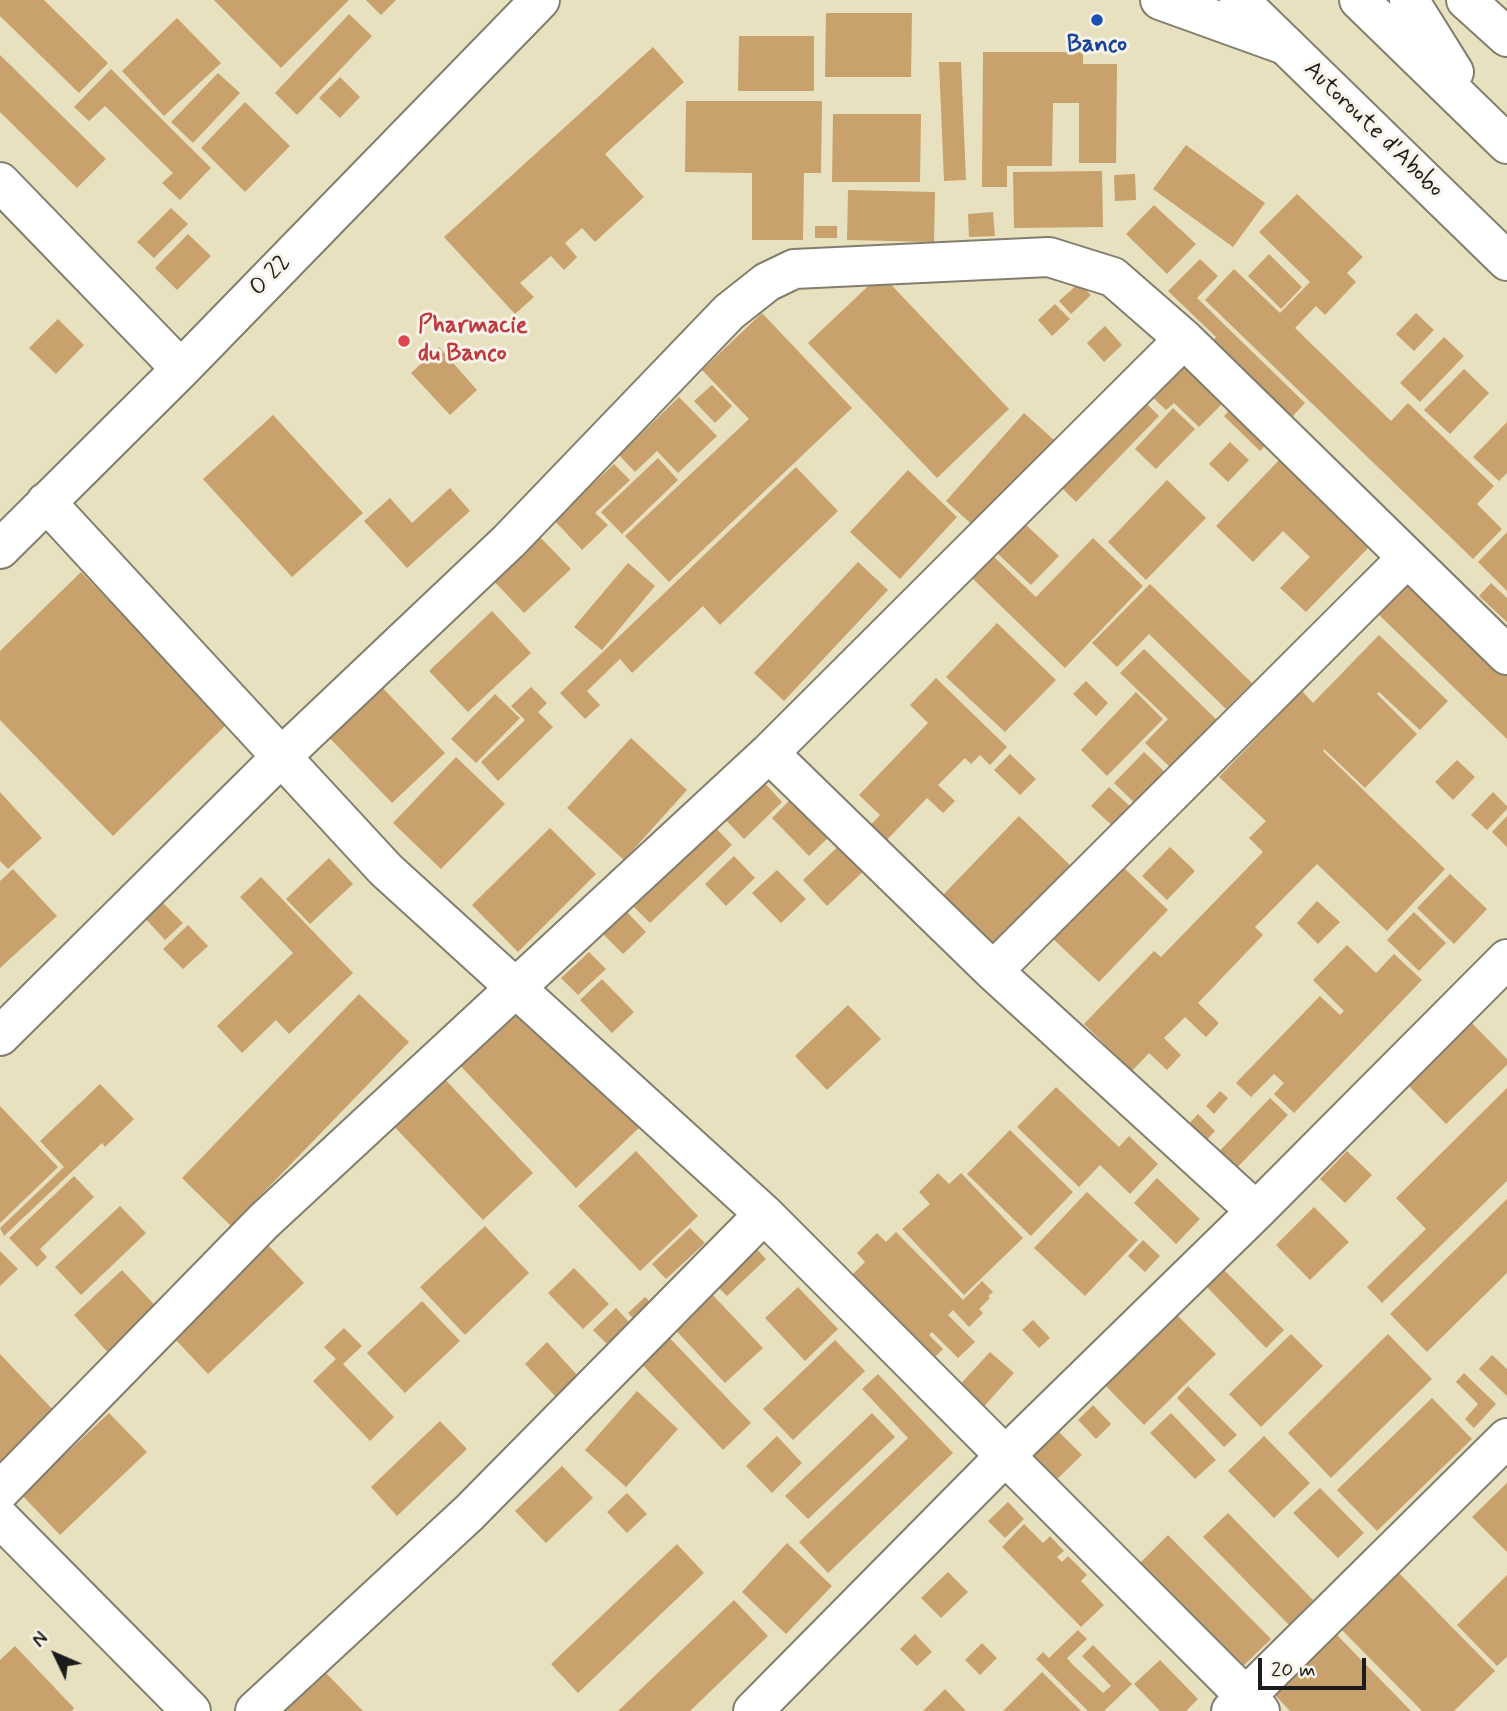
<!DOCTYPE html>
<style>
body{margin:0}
#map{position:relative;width:1507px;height:1711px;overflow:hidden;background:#e8e1c0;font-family:Mynerve,sans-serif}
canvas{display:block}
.north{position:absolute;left:21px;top:1620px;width:70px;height:70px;-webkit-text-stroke:5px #f7f3e8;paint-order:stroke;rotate:314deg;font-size:19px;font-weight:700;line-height:28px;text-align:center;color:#1c1c1c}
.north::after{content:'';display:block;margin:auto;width:24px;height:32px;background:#1c1c1c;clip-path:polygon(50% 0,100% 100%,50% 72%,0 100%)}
.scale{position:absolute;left:1258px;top:1658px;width:108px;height:32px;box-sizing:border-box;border:4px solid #1c1c1c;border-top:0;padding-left:9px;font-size:21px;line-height:24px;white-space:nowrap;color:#1c1c1c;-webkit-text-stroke:5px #f7f3e8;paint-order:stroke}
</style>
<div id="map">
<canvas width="1507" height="1711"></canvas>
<div class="north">N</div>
<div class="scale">20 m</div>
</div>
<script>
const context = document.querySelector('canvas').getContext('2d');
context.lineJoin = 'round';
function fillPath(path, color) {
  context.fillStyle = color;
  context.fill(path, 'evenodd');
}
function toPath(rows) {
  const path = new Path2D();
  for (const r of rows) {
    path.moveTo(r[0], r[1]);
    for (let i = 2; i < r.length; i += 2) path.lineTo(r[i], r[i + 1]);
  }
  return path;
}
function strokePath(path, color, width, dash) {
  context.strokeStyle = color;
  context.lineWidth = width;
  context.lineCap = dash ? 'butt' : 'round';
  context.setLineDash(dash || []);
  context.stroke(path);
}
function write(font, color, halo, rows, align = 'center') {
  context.font = font + ' Mynerve,sans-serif';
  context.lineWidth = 6;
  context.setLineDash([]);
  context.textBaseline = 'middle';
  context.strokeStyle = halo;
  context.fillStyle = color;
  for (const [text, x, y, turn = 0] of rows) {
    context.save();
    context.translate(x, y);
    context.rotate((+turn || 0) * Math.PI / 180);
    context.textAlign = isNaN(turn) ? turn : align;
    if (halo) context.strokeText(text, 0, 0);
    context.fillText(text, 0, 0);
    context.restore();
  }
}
const building = toPath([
 [0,0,44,0,108,63,79,93,0,16],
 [214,0,349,0,281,68],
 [366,0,396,0,381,15],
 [826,13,912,13,911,77,825,77],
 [349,14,372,36,297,115,275,93],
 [177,18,221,63,164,116,122,71],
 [739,36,814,36,814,91,738,91],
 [653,47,684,82,605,154,644,197,595,242,582,228,565,243,577,257,564,270,551,256,520,283,534,297,515,314,444,237],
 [983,52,1083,52,1083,64,1117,64,1116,163,1079,163,1079,103,1053,103,1052,166,1007,166,1007,187,982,187],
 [0,55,106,159,77,188,0,112],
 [939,62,961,62,966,180,944,181],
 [111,69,211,168,180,200,162,183,173,173,105,106,89,121,74,107],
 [218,73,240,93,193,143,171,122],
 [340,77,360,97,340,118,319,98],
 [686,101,822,101,821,173,804,173,803,240,752,240,752,173,685,172],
 [245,102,290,146,245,192,201,148],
 [833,114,921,114,920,182,832,182],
 [1186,145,1265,203,1233,247,1153,189],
 [1102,171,1103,227,1014,228,1013,172],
 [1135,174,1136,200,1115,201,1114,175],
 [848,190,935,192,934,242,847,240],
 [1297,194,1363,257,1347,273,1356,282,1325,315,1316,306,1295,328,1391,421,1408,403,1494,486,1477,504,1502,529,1473,559,1205,300,1234,269,1280,313,1310,282,1259,232],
 [1154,205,1196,244,1167,274,1126,234],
 [171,208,188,224,154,258,137,242],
 [993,212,995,236,969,237,968,214],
 [815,226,837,226,837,238,815,238],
 [188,234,211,256,177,290,155,268],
 [1269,254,1302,287,1281,309,1248,276],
 [1200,259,1218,276,1197,298,1305,403,1292,417,1213,341,1216,337,1168,291],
 [881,274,1009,409,937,478,808,343],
 [1079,283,1091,295,1071,314,1059,301],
 [1055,304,1070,319,1052,336,1038,320],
 [762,313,852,408,669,582,625,536,749,419,702,370],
 [1416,313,1434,330,1414,351,1396,334],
 [58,319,84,345,56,374,29,348],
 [1105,326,1122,345,1104,362,1087,343],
 [1444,337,1464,356,1420,402,1400,383],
 [439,347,477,390,450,415,411,373],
 [1183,355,1228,398,1199,427,1174,403,1166,410,1147,392],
 [1464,369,1489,393,1450,434,1424,410],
 [712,385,732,406,715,423,694,401],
 [1139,396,1159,416,1076,502,1056,482],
 [679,397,717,436,678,473,657,451,635,472,619,455],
 [1239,401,1275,435,1260,451,1224,416],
 [1173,408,1195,429,1156,469,1135,449],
 [1024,413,1054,440,976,528,946,501],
 [273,415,363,513,292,577,203,479],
 [1507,422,1507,473,1499,481,1473,457],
 [1230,442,1249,460,1228,482,1209,464],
 [658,458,678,480,622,534,601,512],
 [1281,458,1371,545,1306,612,1280,588,1310,557,1283,531,1253,562,1216,526],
 [614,464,630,480,595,513,608,525,582,550,554,520],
 [796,467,838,511,720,625,703,606,632,673,620,659,587,691,600,705,585,719,560,693],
 [908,470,957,517,900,579,850,532],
 [1167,480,1206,518,1146,580,1108,542],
 [450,488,470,511,407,568,364,521,390,498,412,523],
 [1025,524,1059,556,1031,585,997,553],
 [1507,532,1507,591,1478,562],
 [538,535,571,569,524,613,492,579],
 [1093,538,1143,586,1065,668,971,577,992,555,1036,597],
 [858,562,888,590,784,701,754,673],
 [628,563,655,586,602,650,574,627],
 [81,572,228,723,113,836,0,720,0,651],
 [1405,577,1507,676,1507,739,1374,610],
 [1491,583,1507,598,1507,622,1479,596],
 [1150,584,1252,683,1226,709,1149,634,1117,667,1092,643],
 [492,611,531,653,468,712,429,671],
 [997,623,1056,680,1005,732,946,677],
 [1379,635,1448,701,1420,730,1379,692,1377,694,1417,734,1365,788,1324,749,1323,751,1445,869,1387,931,1317,864,1255,927,1263,935,1198,1003,1219,1023,1206,1037,1185,1017,1164,1038,1181,1055,1167,1070,1149,1053,1132,1071,1084,1024,1154,951,1161,957,1263,852,1249,838,1266,821,1219,777,1302,691,1313,703],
 [1144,649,1221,724,1175,772,1145,743,1168,719,1120,673],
 [936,678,1007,747,990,765,980,755,971,764,965,758,938,785,955,801,943,813,927,798,884,843,868,828,880,815,859,795,928,723,910,705],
 [375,680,445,753,392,803,322,730],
 [1086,681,1108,703,1096,716,1073,694],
 [531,687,547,703,538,712,553,727,498,781,481,762,525,720,511,706],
 [1136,692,1163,719,1107,776,1081,750],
 [495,694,520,718,476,763,451,739],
 [631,738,687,790,624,860,567,808],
 [1144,752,1168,775,1139,807,1114,783],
 [1010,754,1036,779,1020,795,994,770],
 [456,757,505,804,441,869,393,823],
 [1457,760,1475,777,1453,800,1435,782],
 [761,779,782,802,744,839,722,816],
 [1109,787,1134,810,1116,829,1091,806],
 [0,792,42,838,8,869,0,861],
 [1493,792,1507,806,1507,809,1487,830,1471,815],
 [793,797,830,836,809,856,772,818],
 [1019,816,1070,865,993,945,942,896],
 [1507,816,1507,847,1492,832],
 [715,827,732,845,650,923,633,906],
 [550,828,596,874,518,952,472,905],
 [847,838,872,863,827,906,803,880],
 [1170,847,1195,871,1167,900,1142,876],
 [734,856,755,878,726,906,705,884],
 [329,858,353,884,310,924,286,899],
 [1123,867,1168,910,1099,982,1053,939],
 [13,869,57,916,0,968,0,881],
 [777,870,806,899,781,923,752,893],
 [1450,874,1487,909,1454,944,1417,908],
 [261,877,353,973,289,1034,276,1020,242,1053,217,1026,293,953,240,897],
 [160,900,183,923,165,940,143,916],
 [1317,901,1340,922,1318,944,1297,923],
 [625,910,646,932,623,954,601,932],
 [1414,912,1446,943,1419,971,1387,940],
 [188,925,208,946,183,969,163,949],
 [1347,945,1376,973,1394,954,1422,980,1294,1113,1274,1094,1284,1083,1274,1074,1251,1097,1236,1083,1320,996,1340,1015,1344,1011,1313,980],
 [589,952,606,969,578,995,561,978],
 [602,979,634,1012,612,1033,580,1000],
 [359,994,409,1042,231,1226,182,1178],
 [518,997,641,1126,576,1188,454,1059],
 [848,1005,881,1039,827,1090,795,1056],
 [1467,1018,1507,1059,1507,1065,1446,1124,1404,1081],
 [439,1073,533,1173,483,1220,389,1121],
 [100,1084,134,1119,105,1147,102,1143,4,1236,0,1228,64,1167,40,1141],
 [1056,1087,1119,1147,1129,1136,1158,1164,1130,1194,1100,1165,1079,1187,1017,1127],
 [1507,1088,1507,1181,1382,1303,1367,1287,1426,1229,1396,1198],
 [1220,1091,1228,1098,1214,1114,1206,1106],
 [1270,1098,1288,1115,1228,1177,1211,1160],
 [0,1106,58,1167,0,1223],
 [1198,1114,1215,1131,1201,1146,1183,1130],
 [1010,1130,1073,1192,1031,1236,967,1174],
 [636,1151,698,1216,640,1271,578,1206],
 [1347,1151,1372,1175,1345,1203,1320,1179],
 [938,1173,949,1184,961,1173,1023,1238,964,1295,902,1229,930,1204,919,1192],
 [74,1176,94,1197,40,1249,47,1257,37,1267,9,1238],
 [1157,1178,1200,1219,1176,1244,1134,1203],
 [1087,1192,1138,1240,1085,1296,1034,1248],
 [1507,1199,1507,1273,1427,1352,1390,1314],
 [120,1206,146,1233,81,1295,55,1267],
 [1314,1207,1349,1242,1310,1280,1276,1245],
 [485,1226,529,1273,465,1335,420,1287],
 [690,1228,705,1243,666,1279,652,1264],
 [896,1232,963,1300,982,1281,993,1292,988,1296,990,1298,979,1309,983,1313,969,1327,953,1310,948,1315,975,1342,958,1358,932,1332,929,1335,943,1349,928,1364,847,1280,865,1262,857,1253,877,1233,886,1242],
 [745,1237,766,1259,727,1296,706,1275],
 [1143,1240,1160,1256,1145,1272,1128,1256],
 [269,1246,304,1283,208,1374,173,1337],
 [0,1251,18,1269,0,1286],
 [574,1268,609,1304,583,1329,548,1293],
 [1222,1268,1284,1330,1266,1348,1205,1285],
 [122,1270,162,1313,113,1358,74,1315],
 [798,1287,838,1329,805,1361,765,1318],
 [707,1289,763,1348,725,1383,670,1324],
 [645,1297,658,1310,641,1326,628,1313],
 [422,1301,460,1341,405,1393,367,1353],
 [616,1308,629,1322,607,1344,593,1330],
 [1172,1310,1216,1354,1144,1425,1101,1381],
 [1033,1320,1050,1338,1039,1348,1022,1330],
 [344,1328,362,1346,343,1364,394,1417,370,1441,313,1381,336,1359,324,1347],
 [662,1330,751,1423,723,1450,634,1356],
 [1291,1334,1323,1366,1261,1427,1229,1394],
 [1388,1334,1432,1379,1331,1478,1288,1433],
 [835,1340,865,1371,793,1440,763,1409],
 [547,1342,578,1376,556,1397,525,1364],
 [990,1352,1014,1373,979,1412,955,1390],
 [0,1354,55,1412,0,1465],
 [1492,1355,1507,1369,1507,1396,1479,1369],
 [1464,1373,1496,1404,1474,1428,1465,1419,1478,1404,1456,1382],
 [878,1374,953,1453,828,1573,799,1542,908,1438,862,1389],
 [1188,1386,1237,1435,1224,1447,1177,1398],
 [637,1391,678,1429,626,1487,585,1450],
 [1432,1398,1472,1439,1377,1531,1337,1490],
 [1093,1405,1111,1424,1096,1439,1078,1420],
 [109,1413,147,1452,60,1535,22,1495],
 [872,1413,895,1437,808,1519,785,1496],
 [1171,1413,1216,1460,1195,1479,1150,1433],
 [440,1421,467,1449,397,1516,371,1487],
 [1055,1428,1082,1455,1051,1485,1025,1458],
 [777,1436,802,1463,772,1493,746,1466],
 [1264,1436,1310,1483,1274,1518,1228,1471],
 [562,1466,593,1498,546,1543,515,1511],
 [1507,1483,1507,1552,1472,1517],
 [1320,1488,1364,1533,1338,1558,1293,1513],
 [627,1493,647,1514,627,1533,607,1512],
 [1008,1502,1024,1519,1005,1538,988,1521],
 [1228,1513,1313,1600,1289,1625,1203,1537],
 [1024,1524,1043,1543,1050,1536,1064,1551,1057,1557,1062,1562,1068,1556,1087,1575,1081,1581,1104,1605,1081,1627,1002,1547],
 [1168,1535,1271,1639,1238,1671,1136,1567],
 [787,1543,832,1586,786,1634,742,1592],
 [677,1544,704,1573,578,1693,551,1664],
 [1397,1571,1495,1671,1454,1711,1422,1711,1340,1628],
 [948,1572,968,1592,941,1618,921,1598],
 [1507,1575,1507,1657,1497,1666,1457,1625],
 [734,1600,768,1636,690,1711,618,1711],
 [1078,1630,1087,1639,1067,1658,1073,1665,1103,1693,1111,1686,1082,1656,1093,1645,1132,1684,1104,1711,1088,1711,1036,1659,1043,1652,1049,1658],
 [915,1634,932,1652,917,1666,900,1649],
 [1336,1634,1411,1711,1290,1711,1274,1694],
 [982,1643,997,1658,980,1675,965,1660],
 [15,1646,74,1708,72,1711,0,1711,0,1660],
 [1160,1660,1198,1699,1186,1711,1160,1711,1134,1684],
 [323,1670,363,1711,280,1711],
 [1042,1672,1081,1711,1003,1711],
 [945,1689,966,1711,923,1711]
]);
const minor = toPath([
 [1160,0,1285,45],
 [1466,0,1507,37],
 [0,182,181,369],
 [46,502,386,870,764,1214,1260,1711],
 [0,549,181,369,540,0],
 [769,753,993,971,1256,1211],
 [993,971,1407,558],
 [0,1036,281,757,509,541,729,312,767,282,794,269,1049,257,1113,277,1184,339,1507,655],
 [0,1491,264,1221,769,753,1184,339],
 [0,1518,191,1711],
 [255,1711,469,1513,764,1214],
 [753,1711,1006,1455,1256,1211,1507,959],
 [1231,1711,1507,1438]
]);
const major = toPath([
 [1239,0,1507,261],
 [1359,0,1507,144],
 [1409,0,1454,72]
]);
const markers = [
 [1097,20,7,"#1a4fb4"],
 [404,341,7,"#e0444e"]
];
const transitNames = [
 ["Banco",1097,46]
];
const streetNames = [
 ["Autoroute d'Abobo",1373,130,44],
 ["O 22",271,276,-46]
];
const healthNames = [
 ["Pharmacie",418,327],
 ["du Banco",418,355]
];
fillPath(building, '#c8a16c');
strokePath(minor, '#827e6e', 42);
strokePath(major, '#827e6e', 42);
strokePath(minor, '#fff', 38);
strokePath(major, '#fff', 38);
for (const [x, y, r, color] of markers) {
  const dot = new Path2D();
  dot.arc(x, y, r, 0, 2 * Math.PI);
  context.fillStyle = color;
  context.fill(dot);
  strokePath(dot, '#f7f3e8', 2.5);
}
write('bold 24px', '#164399', '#f7f3e8', transitNames);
write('24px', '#1c1c1c', '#f7f3e8', streetNames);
write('bold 24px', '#be3a42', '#f7f3e8', healthNames, 'left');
</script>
